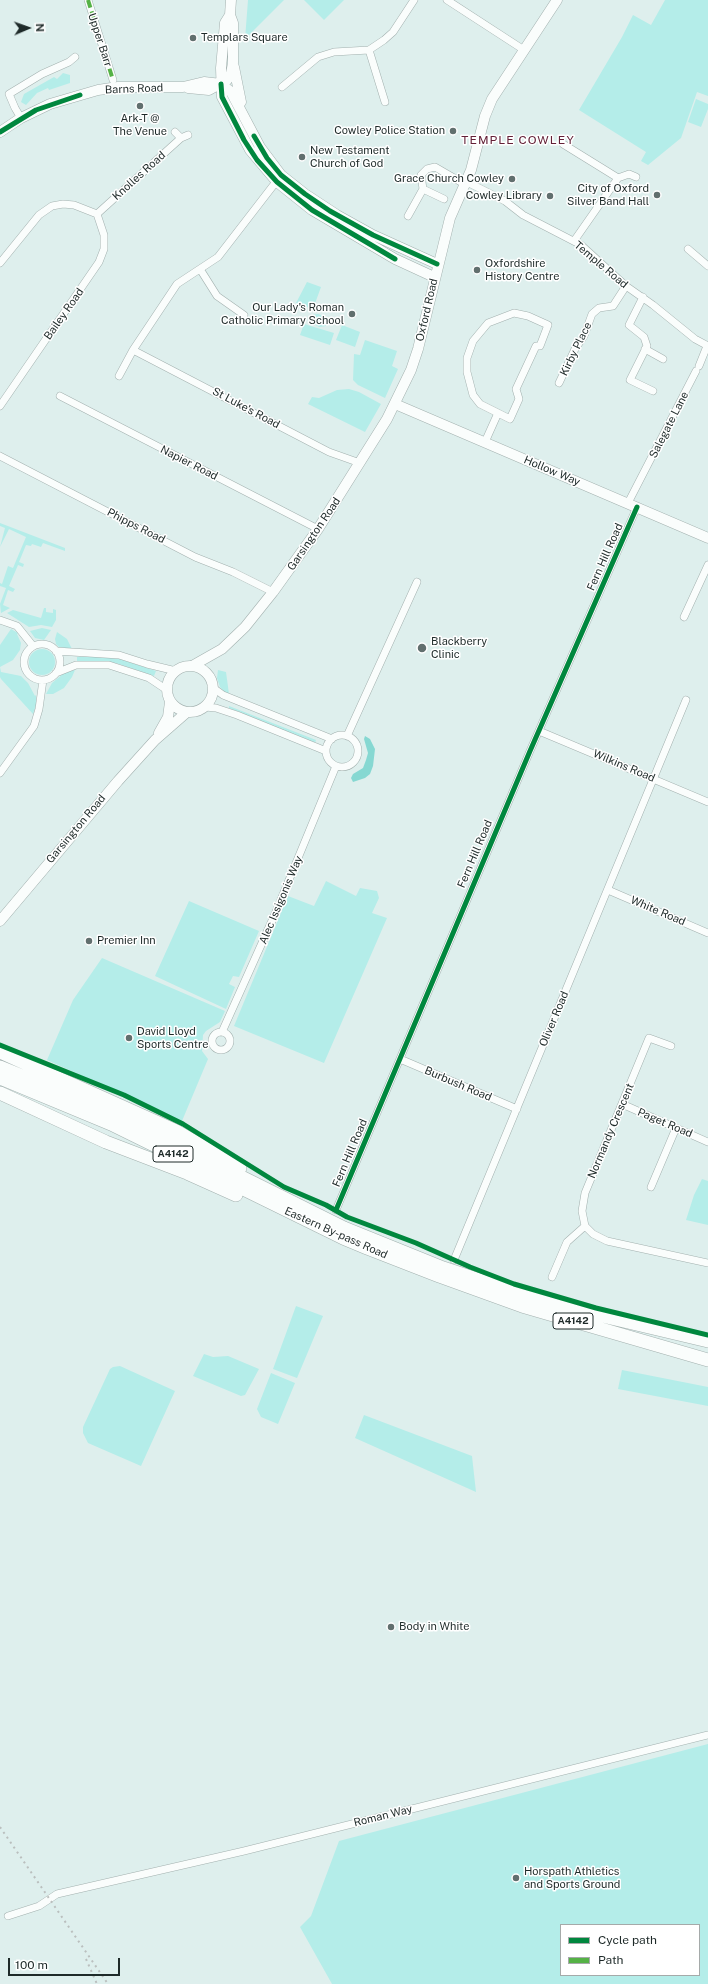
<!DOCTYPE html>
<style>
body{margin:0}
#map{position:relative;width:708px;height:1984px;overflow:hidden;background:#deefed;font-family:"Public Sans",sans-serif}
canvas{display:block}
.legend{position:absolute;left:560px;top:1924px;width:140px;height:52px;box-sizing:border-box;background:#fff;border:1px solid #a5aaa9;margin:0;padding:5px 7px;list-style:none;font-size:12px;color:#1e2a29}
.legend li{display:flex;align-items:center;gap:8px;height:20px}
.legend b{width:20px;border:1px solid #a5aaa9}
.north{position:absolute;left:8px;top:8px;width:40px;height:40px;-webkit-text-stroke:3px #fff;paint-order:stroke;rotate:88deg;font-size:11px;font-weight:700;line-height:16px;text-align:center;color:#1e2a29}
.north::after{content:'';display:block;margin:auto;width:14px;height:18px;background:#1e2a29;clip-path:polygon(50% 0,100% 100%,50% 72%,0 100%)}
.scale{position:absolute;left:8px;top:1958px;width:112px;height:18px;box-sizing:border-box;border:2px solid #1e2a29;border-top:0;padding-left:5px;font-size:12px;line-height:14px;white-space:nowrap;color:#1e2a29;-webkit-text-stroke:3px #fff;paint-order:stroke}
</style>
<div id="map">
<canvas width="708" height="1984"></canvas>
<ul class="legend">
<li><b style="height:5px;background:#00873e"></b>Cycle path</li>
<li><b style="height:5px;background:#55b246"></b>Path</li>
</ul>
<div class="north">N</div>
<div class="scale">100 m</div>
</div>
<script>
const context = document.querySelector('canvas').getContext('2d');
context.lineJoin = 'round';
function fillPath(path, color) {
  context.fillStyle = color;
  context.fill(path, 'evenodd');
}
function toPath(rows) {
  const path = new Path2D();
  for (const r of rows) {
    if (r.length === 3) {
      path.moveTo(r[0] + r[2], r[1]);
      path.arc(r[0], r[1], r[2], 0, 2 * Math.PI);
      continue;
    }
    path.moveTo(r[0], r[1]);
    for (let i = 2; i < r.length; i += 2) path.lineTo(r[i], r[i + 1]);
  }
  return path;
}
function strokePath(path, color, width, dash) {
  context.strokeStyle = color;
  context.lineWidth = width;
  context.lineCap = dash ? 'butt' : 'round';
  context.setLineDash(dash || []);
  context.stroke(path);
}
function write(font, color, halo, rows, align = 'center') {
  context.font = font + ' "Public Sans",sans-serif';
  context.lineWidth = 3;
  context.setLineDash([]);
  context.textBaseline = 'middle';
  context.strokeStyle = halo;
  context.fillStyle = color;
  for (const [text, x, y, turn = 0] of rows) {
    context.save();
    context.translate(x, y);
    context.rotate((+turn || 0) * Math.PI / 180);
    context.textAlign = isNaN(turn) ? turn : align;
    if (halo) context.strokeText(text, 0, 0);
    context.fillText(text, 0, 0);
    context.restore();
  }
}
const green = toPath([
 [248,0,284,0,245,39],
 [304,0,344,0,324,20],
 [665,0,708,0,708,96,697,92,681,138,648,165,641,161,646,152,579,110,622,37,633,15,651,25],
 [63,73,70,75,70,83,49,90,48,88,37,93,26,105,21,102,24,94,54,77,57,79],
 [696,99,708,104,708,109,701,127,688,122],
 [307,282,321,287,313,309,296,303],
 [318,314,326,317,326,326,319,327,311,322,312,315],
 [304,324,334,333,330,345,300,335],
 [342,325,360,332,355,347,336,340],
 [365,340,397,351,392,366,398,369,385,398,358,385,353,380,354,354,360,355],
 [349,389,359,392,381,404,365,432,308,404,312,397,319,398,337,390],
 [0,523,65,548,65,551,43,543,41,547,32,544,31,546,26,545,19,562,24,564,23,567,18,565,9,586,15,589,13,592,8,590,3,605,10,608,1,613,0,604,6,588,0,586,0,583,2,584,8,566,13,568,26,537,9,529,0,547,5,528,0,526],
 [44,608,46,608,46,612,53,613,53,609,56,610,56,620,52,627,41,625,29,627,7,613,13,610,41,618],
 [42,628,51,630,44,640,35,638,30,631],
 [11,629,18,633,17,634,21,643,20,650,13,660,0,667,1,672,21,676,28,683,35,696,36,695,36,705,33,714,1,679,0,677,0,645],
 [57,632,67,639,72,649,59,647,56,644,55,639],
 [42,662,13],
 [92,656,120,659,156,671,154,676,116,663,77,661,77,657],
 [75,670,72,677,64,688,53,694,46,694,52,683,64,673],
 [218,670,226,672,229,694,228,696,220,687,217,678],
 [229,706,316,740,315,743,229,708],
 [326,881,356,896,360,888,377,891,379,898,372,913,387,918,324,1063,234,1026,288,896,314,906],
 [189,901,259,931,239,977,233,976,229,984,235,987,226,1009,155,976],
 [102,958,225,1011,220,1022,206,1031,203,1035,202,1051,208,1059,182,1121,47,1060,73,1000],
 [702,1179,708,1181,708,1225,686,1220,694,1195],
 [296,1306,323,1316,297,1378,273,1369],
 [204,1354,213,1357,228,1356,259,1369,245,1395,241,1396,193,1376],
 [120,1366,175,1391,141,1466,88,1443,83,1433,83,1427,110,1369,113,1367],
 [622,1370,708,1387,708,1406,618,1389],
 [271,1373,295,1383,278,1424,261,1417,257,1409],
 [364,1415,472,1456,476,1492,355,1438],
 [708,1744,708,1984,332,1984,300,1927,311,1916,339,1841],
 [561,1925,699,1925,699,1975,561,1975]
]);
const water = toPath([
 [365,736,370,739,375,749,373,766,370,774,365,778,353,782,351,778,353,774,363,768,366,760,368,753,364,739]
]);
const street = toPath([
 [88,0,113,80],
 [447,0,524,50],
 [369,50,385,102],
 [282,87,318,57,334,52,369,50,384,40,393,32,414,0],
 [21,118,15,108,9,94,42,74,69,62,75,57],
 [175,132,181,138],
 [563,144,618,178],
 [618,178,629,174,636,177],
 [467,182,505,201,523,215,581,245,626,286,653,305,695,339,708,346],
 [444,199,423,189,421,175,427,169,435,167,466,185],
 [97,214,181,138,188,135],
 [408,216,423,189],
 [574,241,618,178],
 [688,249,708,266],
 [0,263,39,215,52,206,63,204,74,205,97,214],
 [200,269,217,296,244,315],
 [643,297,629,325,644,337,647,346,630,380,653,391],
 [645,349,663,359],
 [133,350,329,452,360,463],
 [699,366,707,346],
 [119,376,133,350,177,284,218,257,279,178],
 [559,383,575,349,584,336,592,314,599,308,613,306,626,286],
 [60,396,318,529],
 [0,406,99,262,104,249,104,235,97,214],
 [485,442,498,413,510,419,519,399,516,389,536,346,540,346,548,325,528,316,514,313,488,323,473,341,467,358,467,372,473,395,480,404,498,413],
 [0,456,195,557,233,572,273,592],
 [628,503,696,371],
 [684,617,708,565],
 [0,620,17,626,33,646],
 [42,662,18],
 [56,651,119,655,147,664,176,671],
 [56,673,76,665,109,665,149,678,167,690],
 [212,687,223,695,332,739],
 [205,707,216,708,237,715,326,751],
 [539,731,708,802],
 [342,751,16],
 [347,736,417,582],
 [0,773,34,726,39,709,43,680],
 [608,890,708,933],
 [222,1032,275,914,336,766],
 [221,1041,9],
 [671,1046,649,1038,585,1193,582,1211,585,1226,593,1234,607,1241,708,1263],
 [400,1059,517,1109],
 [622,1104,708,1142],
 [651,1187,676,1128],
 [336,1210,530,751,637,507],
 [454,1260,686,700],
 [552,1277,567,1242,585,1226],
 [8,1916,39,1906,57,1894,244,1851,708,1735]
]);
const secondary = toPath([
 [231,0,230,15,225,23,221,68,222,97,250,150,277,182,312,210,395,259,434,277],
 [234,67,241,102],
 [188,88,209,90,227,80,231,74,233,63,233,23,230,15],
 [0,132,21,118,50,104,98,90,118,87,183,87,204,82,221,84,231,92,260,147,281,175,305,194,337,215,373,235,437,264],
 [395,404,708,538],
 [192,666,222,649,245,627,273,592,318,529,387,419,411,370,418,349,450,218,471,170,485,116,492,99,557,0],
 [190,689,23],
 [159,733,168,717,170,702],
 [0,921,118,781,155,740,187,712]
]);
const highway = toPath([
 [0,1052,176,1131,240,1168],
 [0,1067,115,1114,344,1228,443,1268,552,1304,708,1341],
 [0,1078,111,1124,343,1238,367,1248,439,1276,522,1306,708,1360],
 [0,1093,106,1142,187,1173,236,1195]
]);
const rail = toPath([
 [0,1827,108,1984],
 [86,1959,97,1984]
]);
const quiet = toPath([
 [88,0,113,80]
]);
const cycleway = toPath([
 [221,84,222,97,244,140,257,160,277,182,312,210,395,259],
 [0,132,36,110,80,95],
 [254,136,267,158,281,175,305,194,330,211,373,235,437,264],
 [0,1045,124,1095,183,1124,284,1187,326,1205,347,1217,416,1243,470,1267,514,1284,596,1308,708,1335],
 [336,1210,530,751,637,507]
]);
const markers = [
 [193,38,4,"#616f6e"],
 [140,106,4,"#616f6e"],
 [453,131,4,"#616f6e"],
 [302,157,4,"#616f6e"],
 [512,179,4,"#616f6e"],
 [657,195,4,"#616f6e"],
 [550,196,4,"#616f6e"],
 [477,270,4,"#616f6e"],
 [352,314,4,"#616f6e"],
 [422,648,5,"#616f6e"],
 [89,941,4,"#616f6e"],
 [129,1038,4,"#616f6e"],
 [391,1627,4,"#616f6e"],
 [516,1878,4,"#616f6e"]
];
const shields = [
 [173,1154,40],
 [573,1321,40]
];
const shieldNames = [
 ["A4142",173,1154],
 ["A4142",573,1321]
];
const poiNames = [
 ["Templars Square",201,38],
 ["Ark-T @",140,119,"center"],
 ["The Venue",140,132,"center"],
 ["Cowley Police Station",445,131,"right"],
 ["New Testament",310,151],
 ["Church of God",310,164],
 ["Grace Church Cowley",504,179,"right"],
 ["City of Oxford",649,189,"right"],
 ["Silver Band Hall",649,202,"right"],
 ["Cowley Library",542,196,"right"],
 ["Oxfordshire",485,264],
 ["History Centre",485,277],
 ["Our Lady's Roman",344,308,"right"],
 ["Catholic Primary School",344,321,"right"],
 ["Blackberry",431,642],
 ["Clinic",431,655],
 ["Premier Inn",97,941],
 ["David Lloyd",137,1032],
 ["Sports Centre",137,1045],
 ["Body in White",399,1627],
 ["Horspath Athletics",524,1872],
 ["and Sports Ground",524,1885]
];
const streetNames = [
 ["Upper Barr",100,40,72],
 ["Barns Road",134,89,-2],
 ["Knolles Road",139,176,-42],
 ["Temple Road",601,265,40],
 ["Oxford Road",427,310,-77],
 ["Bailey Road",64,314,-55],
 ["Kirby Place",576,349,-64],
 ["St Luke's Road",246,408,28],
 ["Salegate Lane",669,425,-63],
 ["Napier Road",189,463,27],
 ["Hollow Way",552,471,23],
 ["Phipps Road",136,526,27],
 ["Garsington Road",314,534,-56],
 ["Fern Hill Road",605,557,-66],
 ["Wilkins Road",624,766,23],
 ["Garsington Road",76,829,-50],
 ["Fern Hill Road",475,854,-67],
 ["Alec Issigonis Way",281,900,-67],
 ["White Road",658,911,23],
 ["Oliver Road",554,1019,-67],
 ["Burbush Road",458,1084,23],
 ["Paget Road",665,1123,23],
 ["Normandy Crescent",611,1131,-67],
 ["Fern Hill Road",350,1153,-67],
 ["Eastern By-pass Road",336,1233,24],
 ["Roman Way",383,1816,-14]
];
const neighbourhoodNames = [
 ["TEMPLE COWLEY",518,140]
];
fillPath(green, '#b4ede9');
fillPath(water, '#86d8d2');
strokePath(street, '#a2b0ae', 8);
strokePath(secondary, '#a2b0ae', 11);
strokePath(highway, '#a2b0ae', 14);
strokePath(street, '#fafdfc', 7);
strokePath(secondary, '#fafdfc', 10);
strokePath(highway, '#fafdfc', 13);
strokePath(rail, '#babfbe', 2, [2, 4]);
strokePath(quiet, '#55b246', 4, [8, 4]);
strokePath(cycleway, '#00873e', 5);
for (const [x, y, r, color] of markers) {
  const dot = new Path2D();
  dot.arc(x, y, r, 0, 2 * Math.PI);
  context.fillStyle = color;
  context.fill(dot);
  strokePath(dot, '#fff', 1.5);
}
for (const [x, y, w] of shields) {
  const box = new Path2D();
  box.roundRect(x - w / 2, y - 8, w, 16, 3);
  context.fillStyle = '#fff';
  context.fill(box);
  strokePath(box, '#1e2a29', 1);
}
write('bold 10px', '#1e2a29', null, shieldNames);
write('11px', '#1e2a29', '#fff', poiNames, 'left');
write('11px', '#1e2a29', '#fff', streetNames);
context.letterSpacing = '1px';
write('12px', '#632037', '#fff', neighbourhoodNames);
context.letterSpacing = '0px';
</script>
